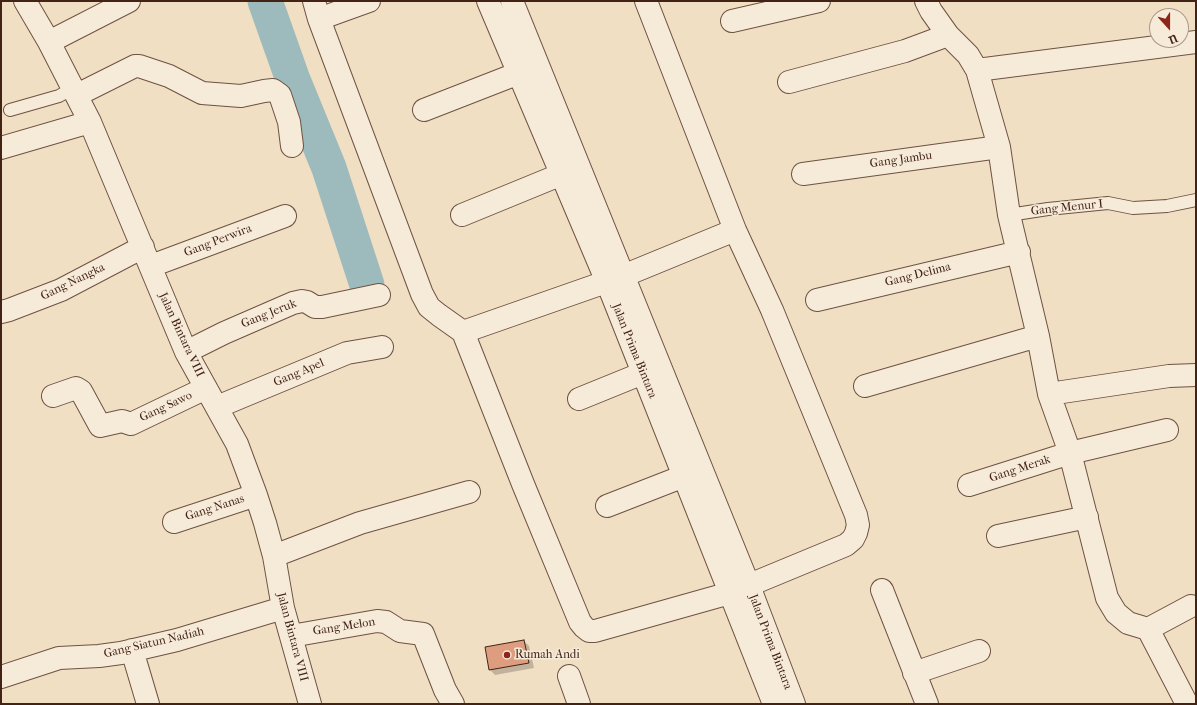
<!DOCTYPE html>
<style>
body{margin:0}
#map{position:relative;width:1197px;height:705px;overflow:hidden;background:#f1dfc4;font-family:"IM FELL French Canon",serif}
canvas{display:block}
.frame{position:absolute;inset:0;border:2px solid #422316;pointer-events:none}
.north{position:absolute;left:1149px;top:8px;width:40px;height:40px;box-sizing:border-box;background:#f6ead9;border:1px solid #ae9a8b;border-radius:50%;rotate:159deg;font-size:11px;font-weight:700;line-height:16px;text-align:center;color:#422316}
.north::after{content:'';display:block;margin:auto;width:14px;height:18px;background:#8f2418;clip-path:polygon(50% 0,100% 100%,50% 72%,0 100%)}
</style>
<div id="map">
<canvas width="1197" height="705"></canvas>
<div class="frame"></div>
<div class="north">U</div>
</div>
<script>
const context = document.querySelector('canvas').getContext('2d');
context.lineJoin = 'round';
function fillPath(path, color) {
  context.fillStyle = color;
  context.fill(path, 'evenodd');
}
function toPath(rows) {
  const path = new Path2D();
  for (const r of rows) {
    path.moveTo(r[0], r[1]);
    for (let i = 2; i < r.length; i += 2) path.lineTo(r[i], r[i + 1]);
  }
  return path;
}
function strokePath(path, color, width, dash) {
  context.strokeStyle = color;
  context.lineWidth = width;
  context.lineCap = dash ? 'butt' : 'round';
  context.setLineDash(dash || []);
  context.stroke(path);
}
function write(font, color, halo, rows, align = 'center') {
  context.font = font + ' "IM FELL French Canon",serif';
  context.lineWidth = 3;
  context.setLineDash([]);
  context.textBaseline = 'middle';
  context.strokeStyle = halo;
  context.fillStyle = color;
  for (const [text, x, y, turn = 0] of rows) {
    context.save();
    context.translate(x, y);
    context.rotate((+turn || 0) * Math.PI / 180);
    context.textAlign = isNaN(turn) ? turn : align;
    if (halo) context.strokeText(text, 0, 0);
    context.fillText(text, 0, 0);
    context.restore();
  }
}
const shadow = toPath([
 [524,641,529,646,534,668,495,675,490,670]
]);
const river = toPath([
 [265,1,293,80,329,168,367,285]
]);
const building = toPath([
 [524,640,529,663,489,670,485,647,524,640]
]);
const service = toPath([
 [10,110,59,96,73,88],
 [1009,215,1048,209,1108,203,1133,208,1167,206,1196,200]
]);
const minor = toPath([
 [25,1,49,42,90,122,186,352,237,444,256,495,265,523,274,556,283,608,310,704],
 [314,1,319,19,422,294,429,307,439,315,463,332,623,276,735,230],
 [488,1,607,282,774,704],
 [512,1,749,586,794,704],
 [926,1,931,11,948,35,968,55,977,70,999,147,1009,215,1038,336,1049,394,1070,453,1107,598,1116,613,1128,623,1148,629],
 [319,19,369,1],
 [732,21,819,1],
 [49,42,129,1],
 [977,70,1196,42],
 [789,82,905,51,948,35],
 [77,95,135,66,139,66,169,76,202,93,241,96,264,91,273,90,280,95,289,122,292,146],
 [424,110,519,73],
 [1,148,90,122],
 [803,174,999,147],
 [462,215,562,174],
 [151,266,285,216],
 [817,300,1019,252],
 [1,312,9,310,61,290,143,247],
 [463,332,523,484,580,622,584,627,589,631,595,631,730,593,846,545,853,539,856,533,858,525,856,515,772,310,735,230,646,1],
 [186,352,224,333,293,303,302,301,307,302,315,307,322,307,379,295],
 [865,386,1038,336],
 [1049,394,1169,376,1196,375],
 [53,396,76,388,81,391,100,426,122,421,131,424,206,388],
 [579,399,643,373],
 [217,407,347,353,382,347],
 [969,485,1070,453,1167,430],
 [607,506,684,476],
 [174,522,256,495],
 [998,536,1087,517],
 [274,556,360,523,469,492],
 [882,590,927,704],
 [291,636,377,621,386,622,400,631,423,634,445,690,453,704],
 [132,650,148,704],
 [914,673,979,651],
 [569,676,579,704],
 [1,677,59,658,99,656,121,653,177,640,283,608],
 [1187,704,1148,629,1191,606]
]);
const markers = [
 [507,655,4,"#8f2418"]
];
const streetNames = [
 ["Gang Jambu",901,160,-8],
 ["Gang Menur I",1067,208,-6],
 ["Gang Perwira",218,241,-21],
 ["Gang Delima",918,275,-14],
 ["Gang Nangka",73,282,-26],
 ["Gang Jeruk",269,314,-22],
 ["Jalan Bintara VIII",181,335,65],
 ["Jalan Prima Bintara",634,351,68],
 ["Gang Apel",299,373,-23],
 ["Gang Sawo",166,407,-25],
 ["Gang Merak",1020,469,-18],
 ["Gang Nanas",215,508,-18],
 ["Gang Melon",344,627,-9],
 ["Jalan Bintara VIII",292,637,75],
 ["Jalan Prima Bintara",770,642,69],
 ["Gang Siatun Nadiah",154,643,-13]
];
const poiNames = [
 ["Rumah Andi",515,655]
];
fillPath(shadow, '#0003');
strokePath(river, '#9dbbbc', 35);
fillPath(building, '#df9d80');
strokePath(building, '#422316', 1);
strokePath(service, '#6e5242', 14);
strokePath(minor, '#6e5242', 24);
strokePath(service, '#f6ead9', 12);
strokePath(minor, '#f6ead9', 22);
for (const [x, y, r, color] of markers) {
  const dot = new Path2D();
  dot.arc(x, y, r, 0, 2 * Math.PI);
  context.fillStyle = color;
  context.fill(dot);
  strokePath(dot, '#f6ead9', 1.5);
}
write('12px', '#422316', '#f6ead9', streetNames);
write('12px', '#422316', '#f6ead9', poiNames, 'left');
</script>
